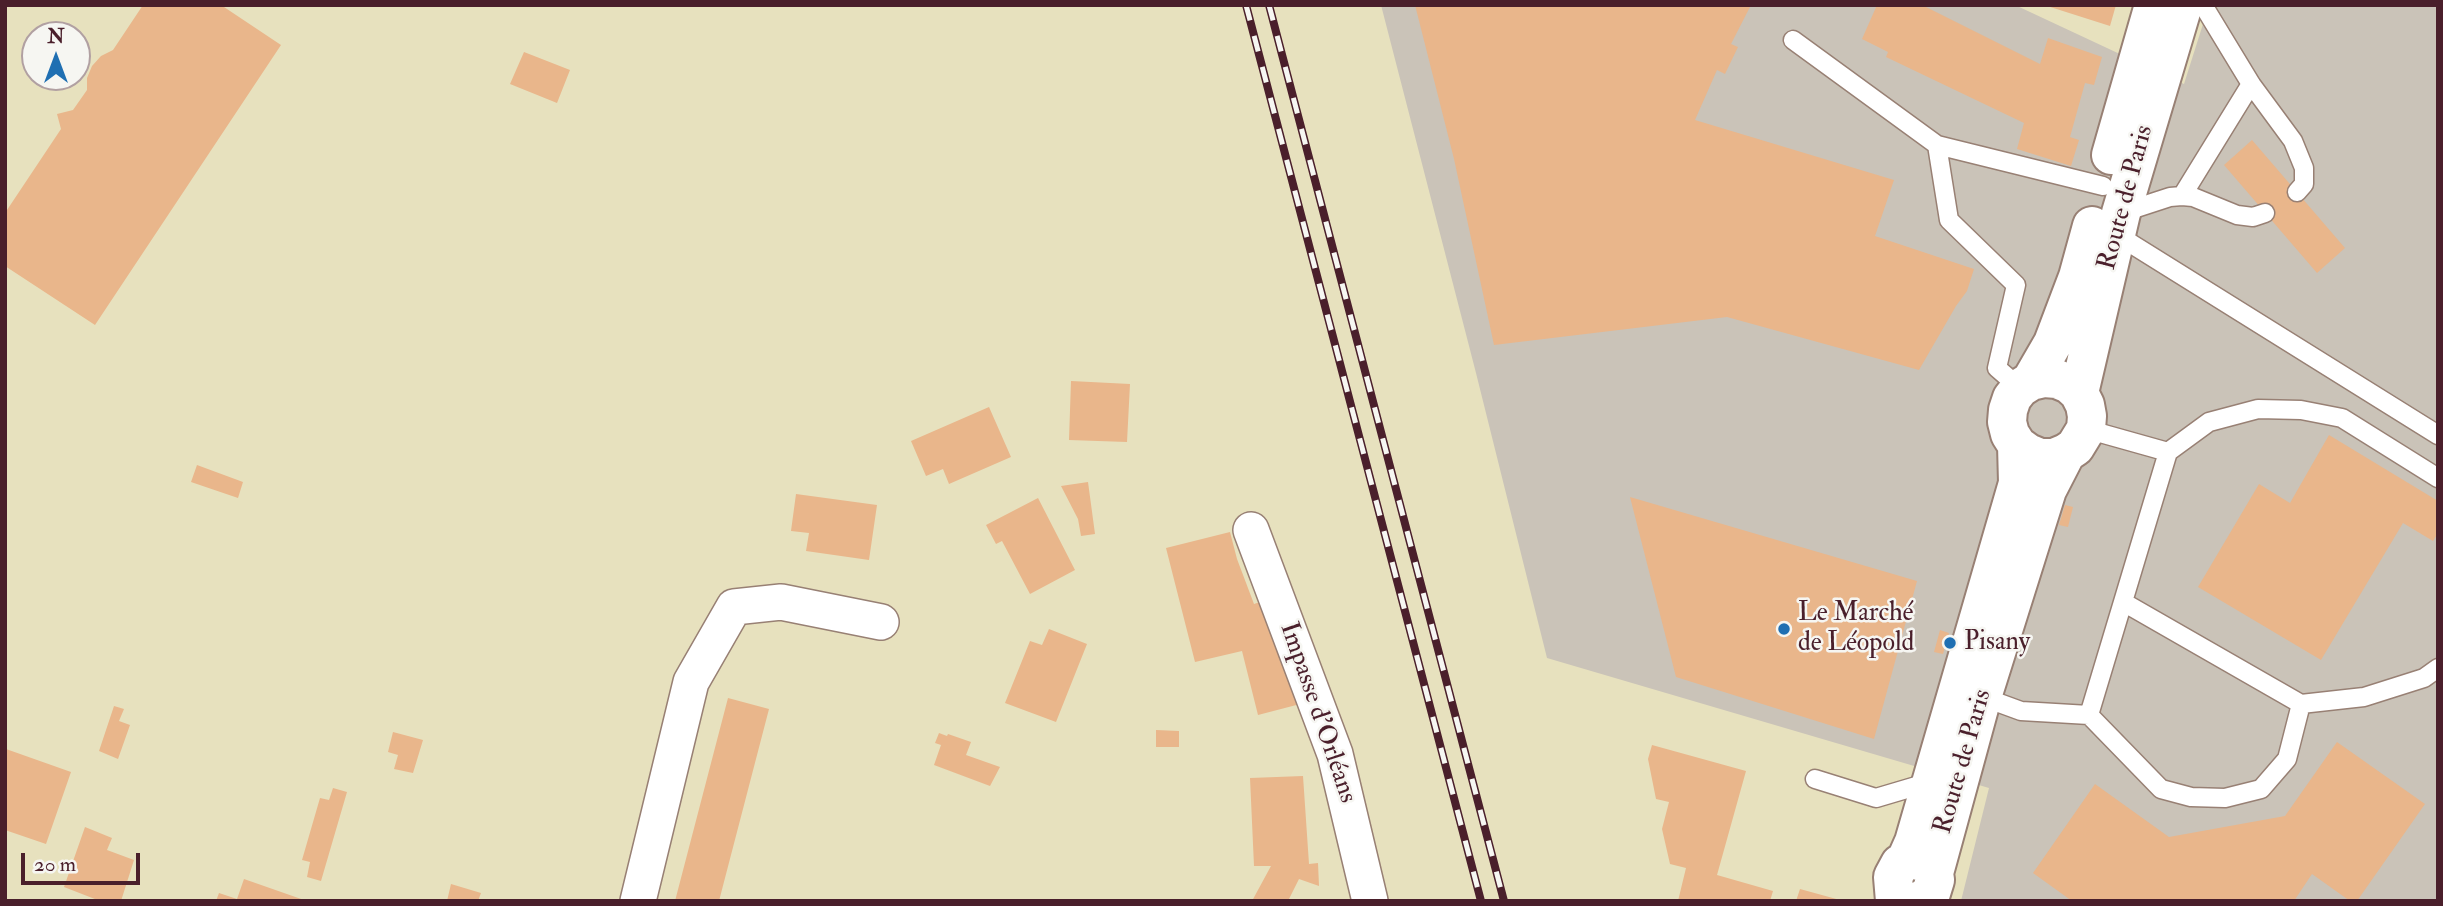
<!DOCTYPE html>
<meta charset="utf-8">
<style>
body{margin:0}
#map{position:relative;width:2443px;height:906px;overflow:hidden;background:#e7e1be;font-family:"IM FELL Double Pica",serif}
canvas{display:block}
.frame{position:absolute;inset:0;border:7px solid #4a1f2b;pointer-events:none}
.north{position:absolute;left:21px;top:21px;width:70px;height:70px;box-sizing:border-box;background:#f6f6f2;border:2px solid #b1a0a2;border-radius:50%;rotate:0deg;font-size:19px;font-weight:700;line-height:28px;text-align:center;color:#4a1f2b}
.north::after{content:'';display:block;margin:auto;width:24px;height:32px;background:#1f6fb2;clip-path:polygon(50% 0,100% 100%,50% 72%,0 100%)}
.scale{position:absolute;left:21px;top:853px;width:119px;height:32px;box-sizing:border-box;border:4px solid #4a1f2b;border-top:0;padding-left:9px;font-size:21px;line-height:24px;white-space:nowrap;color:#4a1f2b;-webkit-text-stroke:5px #f6f6f2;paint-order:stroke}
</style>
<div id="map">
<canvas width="2443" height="906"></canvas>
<div class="frame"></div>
<div class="north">N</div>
<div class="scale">20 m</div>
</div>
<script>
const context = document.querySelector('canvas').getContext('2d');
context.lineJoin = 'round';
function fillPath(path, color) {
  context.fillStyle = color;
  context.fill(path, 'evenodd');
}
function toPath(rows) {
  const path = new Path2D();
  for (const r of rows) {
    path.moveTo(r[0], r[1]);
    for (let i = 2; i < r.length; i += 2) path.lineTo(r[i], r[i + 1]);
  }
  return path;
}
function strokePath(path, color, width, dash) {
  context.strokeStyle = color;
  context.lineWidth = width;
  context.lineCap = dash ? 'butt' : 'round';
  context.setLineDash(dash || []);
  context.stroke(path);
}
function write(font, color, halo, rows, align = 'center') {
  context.font = font + ' "IM FELL Double Pica",serif';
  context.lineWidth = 5;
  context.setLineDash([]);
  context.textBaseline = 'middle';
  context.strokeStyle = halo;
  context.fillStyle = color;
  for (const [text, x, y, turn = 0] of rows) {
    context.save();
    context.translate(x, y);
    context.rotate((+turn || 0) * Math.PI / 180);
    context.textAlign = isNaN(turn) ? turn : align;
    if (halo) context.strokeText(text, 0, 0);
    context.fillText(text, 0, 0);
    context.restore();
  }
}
const industrial = toPath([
 [1381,5,2015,5,2184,84,2209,5,2438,5,2438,901,1961,901,1989,788,1547,658,1476,373]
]);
const building = toPath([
 [143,5,221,5,281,45,95,325,5,266,5,213,61,129,57,114,73,110,87,90,87,78,92,66,101,56,113,50],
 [1415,5,1751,5,1731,44,1738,47,1725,74,1717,70,1695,120,1894,180,1875,236,1974,269,1967,291,1956,306,1919,370,1727,317,1494,345,1454,159],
 [1877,5,1922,5,2040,64,2048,38,2102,57,2094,85,2085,83,2070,137,2079,140,2071,166,2017,149,2024,123,1886,57,1888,52,1862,39],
 [2044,5,2116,5,2110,26],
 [524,52,570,70,557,103,510,84],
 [2252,140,2345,248,2317,273,2224,165],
 [1071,381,1130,384,1127,442,1069,440],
 [989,407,1011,457,949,484,943,469,926,476,911,441],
 [2329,435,2438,501,2438,533,2433,541,2403,523,2321,660,2198,587,2259,484,2290,503],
 [197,465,243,482,238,498,191,482],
 [1088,482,1095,534,1081,536,1078,519,1061,486],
 [796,494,877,505,869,560,806,551,809,533,791,531],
 [1630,497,1917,581,1874,739,1676,677],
 [1038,498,1075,570,1030,594,1002,541,996,544,986,525],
 [2065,505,2073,507,2068,527,2059,525],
 [1230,532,1237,559,1254,604,1260,602,1304,703,1258,715,1242,651,1195,662,1166,548],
 [1049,629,1087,644,1056,722,1005,703,1030,641,1042,645],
 [1940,630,1949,633,1943,654,1934,652],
 [728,698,769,709,719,901,675,901],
 [114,706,124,709,119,721,130,725,118,759,99,751],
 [1156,730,1179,731,1179,747,1156,747],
 [393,732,423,740,413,773,394,769,398,755,388,752],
 [939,733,947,736,948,734,971,742,966,755,1000,767,990,786,934,765,941,745,935,743],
 [2337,742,2425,804,2357,901,2350,901,2312,874,2294,901,2072,901,2033,873,2095,784,2169,837,2285,816],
 [1652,745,1746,771,1717,875,1773,891,1770,901,1678,901,1686,868,1670,864,1662,829,1669,802,1656,799,1648,759],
 [6,749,71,772,46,844,5,830],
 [1303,776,1309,864,1318,863,1319,886,1299,879,1288,901,1252,901,1271,866,1254,866,1250,778],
 [333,788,347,792,321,881,307,877,310,862,302,860,320,798,329,800],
 [85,827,112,838,107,850,134,860,121,901,100,901,64,887],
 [244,879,304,900,304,901,216,901,219,893,237,899],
 [451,884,481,893,478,901,447,901],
 [1800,889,1840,900,1840,901,1796,901]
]);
const lane = toPath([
 [2203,5,2251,84,2293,141,2304,168,2304,184,2297,192],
 [1793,40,1937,145,2103,186],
 [1937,145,1949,220,2016,285,1997,368,2020,388],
 [2182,196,2251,84],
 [2121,213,2170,197,2182,196,2193,197,2237,215,2253,217,2265,213],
 [2114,233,2438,435],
 [2168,452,2209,422,2258,409,2301,410,2342,418,2438,478],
 [1980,696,2021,711,2089,715,2168,452,2086,429],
 [2301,704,2364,697,2424,678,2438,668],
 [2089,715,2161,789,2191,797,2225,798,2261,789,2287,759,2301,704,2123,602],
 [1815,779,1876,798,1930,782]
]);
const street = toPath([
 [1251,530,1335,754,1370,901],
 [638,901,691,682,734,607,781,602,881,622]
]);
const secondary = toPath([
 [2111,155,2154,5],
 [2031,381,2053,343,2078,277,2092,226],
 [2079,393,2121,213,2183,5],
 [1906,860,1914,842,2018,483,2017,445],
 [1934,873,1982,697,2047,490,2066,453,2075,447,2086,429,2087,416,2085,405,2079,393,2069,384,2057,379,2044,378,2031,381,2020,388,2012,398,2008,410,2007,422,2010,434,2017,445,2028,453,2040,458,2054,458,2066,453],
 [1895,901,1893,877,1900,864,1912,859,1926,863,1934,873,1935,880,1931,893,1920,901]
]);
const rail = toPath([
 [1246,5,1481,901],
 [1269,5,1504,901]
]);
const markers = [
 [1784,629,7,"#1f6fb2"],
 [1950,643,7,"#1f6fb2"]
];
const streetNames = [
 ["Route de Paris",2127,198,-75],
 ["Impasse d'Orléans",1317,713,71],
 ["Route de Paris",1964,762,-74]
];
const poiNames = [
 ["Le Marché",1798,614],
 ["de Léopold",1798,644],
 ["Pisany",1964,643]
];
fillPath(industrial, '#cac3b8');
fillPath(building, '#e9b68b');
strokePath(lane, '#988074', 21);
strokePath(street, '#988074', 38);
strokePath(secondary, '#988074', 42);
strokePath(lane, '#fff', 18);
strokePath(street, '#fff', 35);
strokePath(secondary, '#fff', 38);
strokePath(rail, '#4a1f2b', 8);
strokePath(rail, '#f6f6f2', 5, [16]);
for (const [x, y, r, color] of markers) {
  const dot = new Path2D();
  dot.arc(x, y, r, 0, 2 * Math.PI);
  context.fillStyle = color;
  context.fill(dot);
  strokePath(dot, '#f6f6f2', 2.5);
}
write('26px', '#4a1f2b', '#f6f6f2', streetNames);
write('26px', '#4a1f2b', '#f6f6f2', poiNames, 'left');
</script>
